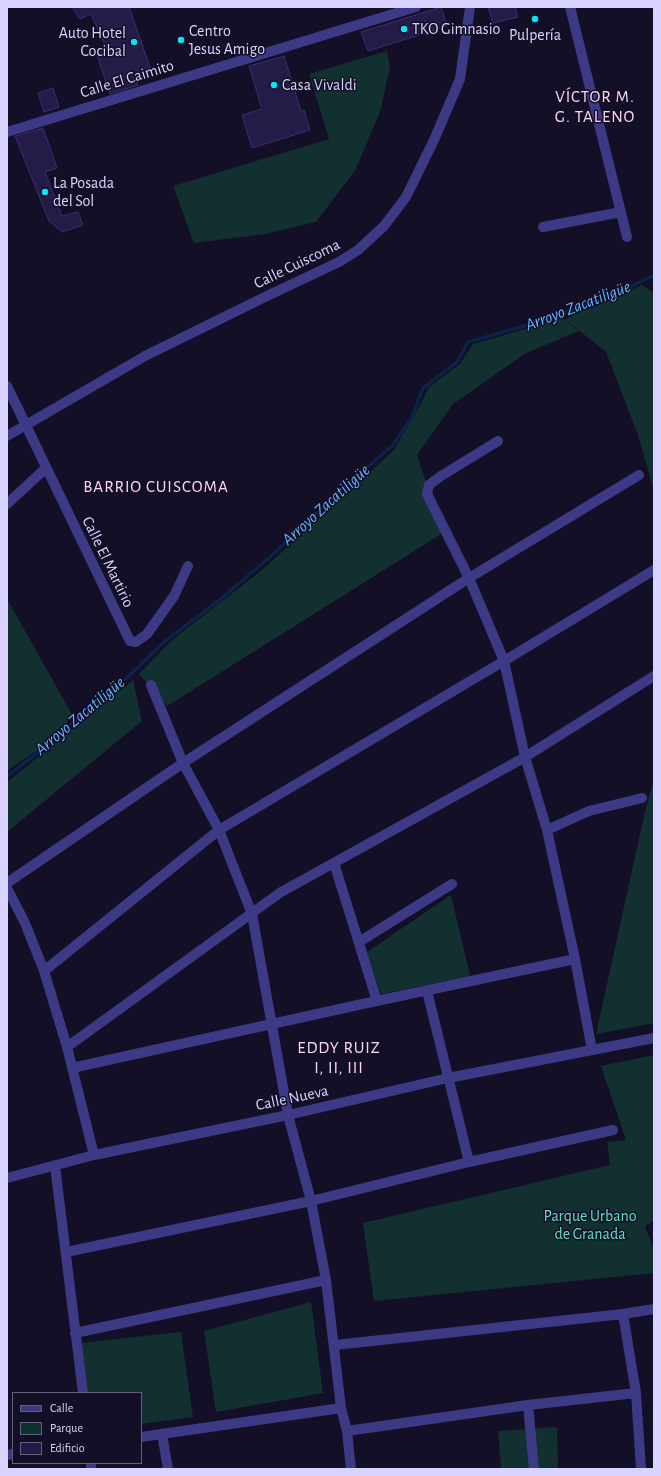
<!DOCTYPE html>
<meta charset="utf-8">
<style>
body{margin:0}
#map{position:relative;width:661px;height:1476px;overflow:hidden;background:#130f26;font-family:"Alegreya Sans",sans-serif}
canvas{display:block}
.frame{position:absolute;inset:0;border:8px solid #d9d4ff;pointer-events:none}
.legend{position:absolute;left:12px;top:1392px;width:130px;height:72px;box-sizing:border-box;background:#130f26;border:1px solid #625e7d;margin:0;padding:5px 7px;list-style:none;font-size:12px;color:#d9d4ff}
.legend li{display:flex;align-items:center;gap:8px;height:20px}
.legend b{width:20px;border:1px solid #625e7d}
</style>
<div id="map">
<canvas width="661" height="1476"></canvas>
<div class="frame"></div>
<ul class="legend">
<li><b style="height:5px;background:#3d3a85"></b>Calle</li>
<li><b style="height:11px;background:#12302f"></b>Parque</li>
<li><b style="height:11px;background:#241b47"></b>Edificio</li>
</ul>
</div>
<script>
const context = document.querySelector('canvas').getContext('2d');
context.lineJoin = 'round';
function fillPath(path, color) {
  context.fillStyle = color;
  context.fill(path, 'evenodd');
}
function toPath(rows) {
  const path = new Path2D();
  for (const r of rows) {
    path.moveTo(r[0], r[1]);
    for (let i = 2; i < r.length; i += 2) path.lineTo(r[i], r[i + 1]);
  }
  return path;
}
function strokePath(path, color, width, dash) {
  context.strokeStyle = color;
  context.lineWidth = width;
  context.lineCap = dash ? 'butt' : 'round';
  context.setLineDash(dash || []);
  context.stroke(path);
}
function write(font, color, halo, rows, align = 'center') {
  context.font = font + ' "Alegreya Sans",sans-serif';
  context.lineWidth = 3;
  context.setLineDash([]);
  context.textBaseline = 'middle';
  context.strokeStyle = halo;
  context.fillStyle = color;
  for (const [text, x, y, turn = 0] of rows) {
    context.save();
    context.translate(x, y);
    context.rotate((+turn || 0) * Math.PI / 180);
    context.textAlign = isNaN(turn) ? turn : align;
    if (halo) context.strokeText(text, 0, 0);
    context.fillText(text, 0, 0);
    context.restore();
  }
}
const green = toPath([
 [387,51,390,66,381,109,356,169,316,222,265,234,194,243,173,186,329,139,309,74],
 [642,285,654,293,654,491,638,435,606,352,565,319],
 [563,318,579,331,526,353,453,404,417,455,443,533,167,706,139,674,171,641,262,570,393,451,418,409,429,387,460,364,473,344],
 [7,599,73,716,46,744,7,771],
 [133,680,142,721,7,832,7,782],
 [654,778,654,1023,596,1034,644,816],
 [451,895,470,976,381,994,367,952],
 [654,1055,654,1220,645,1227,654,1249,654,1273,374,1301,363,1223,610,1165,607,1142,626,1140,601,1066],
 [311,1302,323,1393,216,1412,204,1331],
 [181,1332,193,1417,141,1424,141,1393,86,1393,80,1343],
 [557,1427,558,1469,501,1469,498,1431]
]);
const stream = toPath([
 [7,776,44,748,94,705,129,676,164,642,222,598,271,556,357,476,392,446,411,419,423,388,457,362,468,342,539,322,616,294,654,275]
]);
const building = toPath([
 [72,7,129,7,152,73,135,78,138,85,110,94,97,55,107,49,91,14,80,19,72,7],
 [441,7,447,26,368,51,361,32,441,7],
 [488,7,515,7,518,17,493,23,488,7],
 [284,56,301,111,304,110,310,130,252,148,242,115,262,109,249,66,284,56],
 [53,88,59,107,44,112,38,93,53,88],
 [43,128,57,168,45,172,62,216,78,212,83,225,62,232,49,221,15,136,43,128]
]);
const minor = toPath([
 [570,7,627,237],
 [7,132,416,7],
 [543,227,621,212],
 [7,386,130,641,136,642,147,634,174,596,188,566],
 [7,436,145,356,269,295,339,262,358,250,384,226,406,197,434,140,460,79,470,7],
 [498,441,441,476,429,485,427,494,469,578,504,661,525,757,547,830,575,959,592,1050],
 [7,504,46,468],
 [151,685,183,763,219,830,252,914,288,1115,311,1201,326,1280,341,1408,347,1431,351,1469],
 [547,830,589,811,642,798],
 [334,863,377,1001],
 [7,883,183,763,469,578,639,475],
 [7,888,25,923,44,971,67,1047,94,1155],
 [359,942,452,884],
 [44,971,219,830,504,661,654,570],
 [427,991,469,1162],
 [67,1047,281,892,525,757,654,676],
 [72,1068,367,1003,575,959],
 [55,1166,83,1393],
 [7,1178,94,1155,288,1115,448,1078,654,1038],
 [66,1252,311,1201,469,1162,613,1130],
 [623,1314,636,1393,641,1469],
 [75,1333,326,1280],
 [335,1345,623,1314,654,1309],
 [528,1405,534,1469],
 [347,1431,528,1405,636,1393],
 [162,1434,168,1469],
 [141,1437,341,1408],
 [7,1455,13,1454],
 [91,1463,91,1469]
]);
const markers = [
 [535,19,4,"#00e5ff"],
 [404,29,4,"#00e5ff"],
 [181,40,4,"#00e5ff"],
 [134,42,4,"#00e5ff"],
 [274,85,4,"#00e5ff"],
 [45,192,4,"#00e5ff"]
];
const poiNames = [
 ["TKO Gimnasio",412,29],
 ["Centro",189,31],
 ["Jesus Amigo",189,49],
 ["Auto Hotel",126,33,"right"],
 ["Cocibal",126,51,"right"],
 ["Pulpería",535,35,"center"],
 ["Casa Vivaldi",282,85],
 ["La Posada",53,183],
 ["del Sol",53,201]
];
const streetNames = [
 ["Calle El Caimito",127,79,-17],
 ["Calle Cuiscoma",297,264,-26],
 ["Calle El Martirio",108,562,64],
 ["Calle Nueva",292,1098,-12]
];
const parkNames = [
 ["Parque Urbano",590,1216],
 ["de Granada",590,1234]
];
const neighbourhoodNames = [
 ["VÍCTOR M.",595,97],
 ["G. TALENO",595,117],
 ["BARRIO CUISCOMA",156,487],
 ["EDDY RUIZ",339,1048],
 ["I, II, III",339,1068]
];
const waterNames = [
 ["Arroyo Zacatiligüe",578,306,-21],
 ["Arroyo Zacatiligüe",326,505,-42],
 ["Arroyo Zacatiligüe",80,716,-40]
];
fillPath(green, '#12302f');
strokePath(stream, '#0c2248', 3.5);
fillPath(building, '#241b47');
strokePath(building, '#3b2d73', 1);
strokePath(minor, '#3d3a85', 10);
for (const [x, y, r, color] of markers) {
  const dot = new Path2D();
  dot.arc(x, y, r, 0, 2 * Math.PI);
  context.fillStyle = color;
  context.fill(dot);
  strokePath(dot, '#130f26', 1.5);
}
write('16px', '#d9d4ff', '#130f26', poiNames, 'left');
write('16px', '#d9d4ff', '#130f26', streetNames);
write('16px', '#5fe0c0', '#130f26', parkNames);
context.letterSpacing = '1px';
write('17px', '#ffd6f0', '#130f26', neighbourhoodNames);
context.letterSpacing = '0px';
write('italic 17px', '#62b6ff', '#130f26', waterNames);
</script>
